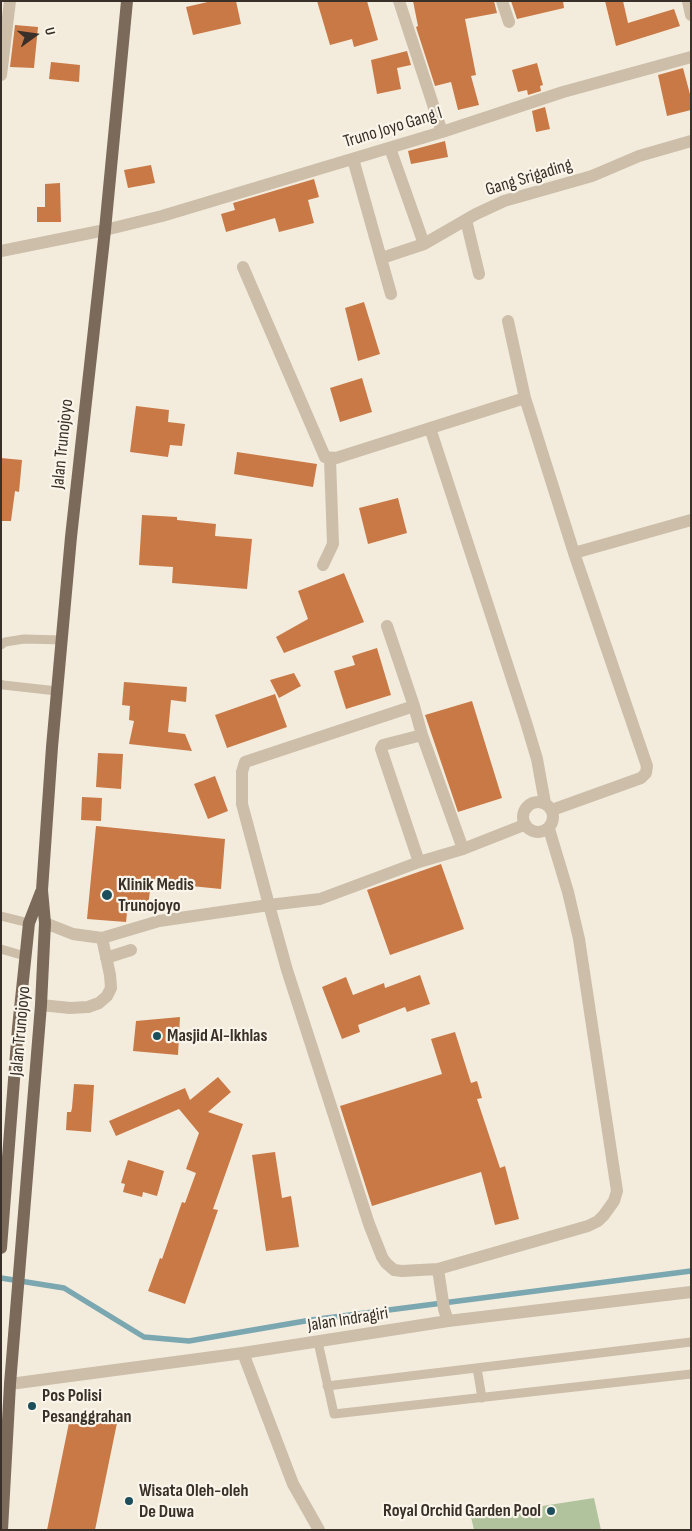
<!DOCTYPE html>
<style>
body{margin:0}
#map{position:relative;width:692px;height:1531px;overflow:hidden;background:#f3ecdd;font-family:"Sofia Sans Condensed",sans-serif}
canvas{display:block}
.frame{position:absolute;inset:0;border:2px solid #393029;pointer-events:none}
.north{position:absolute;left:10px;top:10px;width:50px;height:50px;-webkit-text-stroke:4px #faf5ea;paint-order:stroke;rotate:76deg;font-size:14px;font-weight:700;line-height:20px;text-align:center;color:#393029}
.north::after{content:'';display:block;margin:auto;width:18px;height:22px;background:#393029;clip-path:polygon(50% 0,100% 100%,50% 72%,0 100%)}
</style>
<div id="map">
<canvas width="692" height="1531"></canvas>
<div class="frame"></div>
<div class="north">U</div>
</div>
<script>
const context = document.querySelector('canvas').getContext('2d');
context.lineJoin = 'round';
function fillPath(path, color) {
  context.fillStyle = color;
  context.fill(path, 'evenodd');
}
function toPath(rows) {
  const path = new Path2D();
  for (const r of rows) {
    if (r.length === 3) {
      path.moveTo(r[0] + r[2], r[1]);
      path.arc(r[0], r[1], r[2], 0, 2 * Math.PI);
      continue;
    }
    path.moveTo(r[0], r[1]);
    for (let i = 2; i < r.length; i += 2) path.lineTo(r[i], r[i + 1]);
  }
  return path;
}
function strokePath(path, color, width, dash) {
  context.strokeStyle = color;
  context.lineWidth = width;
  context.lineCap = dash ? 'butt' : 'round';
  context.setLineDash(dash || []);
  context.stroke(path);
}
function write(font, color, halo, rows, align = 'center') {
  context.font = font + ' "Sofia Sans Condensed",sans-serif';
  context.lineWidth = 4.5;
  context.setLineDash([]);
  context.textBaseline = 'middle';
  context.strokeStyle = halo;
  context.fillStyle = color;
  for (const [text, x, y, turn = 0] of rows) {
    context.save();
    context.translate(x, y);
    context.rotate((+turn || 0) * Math.PI / 180);
    context.textAlign = isNaN(turn) ? turn : align;
    if (halo) context.strokeText(text, 0, 0);
    context.fillText(text, 0, 0);
    context.restore();
  }
}
const green = toPath([
 [594,1498,601,1530,474,1530,471,1517]
]);
const stream = toPath([
 [1,1278,64,1288,144,1337,189,1341,311,1320,691,1271]
]);
const building = toPath([
 [212,1,236,1,241,24,193,35,186,7],
 [317,1,367,1,378,40,354,47,352,39,330,45],
 [413,1,494,1,497,13,465,19,476,75,471,76,479,105,458,110,451,82,435,86,416,27,418,26],
 [511,1,563,1,564,8,517,19],
 [605,1,623,1,628,23,674,9,680,26,616,46],
 [15,25,38,27,34,68,10,67],
 [407,51,411,65,397,68,401,89,377,94,371,60],
 [51,62,80,65,79,82,49,79],
 [537,63,543,85,540,86,541,91,528,95,527,90,518,92,512,70],
 [683,68,691,98,691,110,667,116,658,75],
 [545,107,550,129,536,132,532,111],
 [445,141,448,157,411,164,408,151],
 [151,165,155,183,128,188,124,170],
 [314,179,319,197,308,200,314,223,279,232,275,218,226,232,221,214,235,210,233,203],
 [60,183,61,222,37,222,37,207,45,207,45,184],
 [364,302,380,354,358,361,345,308],
 [362,378,372,412,340,422,330,388],
 [136,406,169,410,168,422,185,424,182,446,170,445,168,457,130,452],
 [237,452,317,464,313,487,234,474],
 [1,458,22,460,19,492,15,491,11,521,1,521],
 [398,498,407,533,368,544,359,508],
 [142,515,177,517,177,520,216,524,215,536,252,539,247,589,172,583,173,567,139,565],
 [344,573,364,622,284,653,276,637,308,619,298,591],
 [377,648,391,695,346,709,334,671,355,665,352,656],
 [294,673,301,686,279,698,270,680],
 [124,682,187,687,186,702,171,700,168,732,185,734,192,751,129,744,134,721,129,720,130,706,122,705],
 [275,694,287,727,227,748,215,715],
 [472,701,502,798,458,812,425,715],
 [98,753,123,754,121,789,96,787],
 [215,776,228,811,208,819,194,784],
 [82,797,102,798,101,821,81,820],
 [96,826,225,839,221,889,151,882,148,907,128,904,126,922,87,919],
 [441,864,464,929,390,955,367,890],
 [420,975,430,1004,407,1012,405,1007,358,1025,360,1032,342,1039,322,987,346,977,353,995,384,983,385,988],
 [180,1017,178,1055,133,1051,136,1021],
 [455,1032,471,1083,477,1081,482,1098,477,1099,500,1168,505,1166,519,1219,495,1225,481,1172,372,1206,340,1106,442,1074,431,1039],
 [218,1077,231,1092,208,1112,243,1124,213,1209,218,1210,185,1304,148,1291,160,1258,162,1259,182,1202,185,1203,196,1173,186,1169,199,1133,179,1109,116,1136,109,1121,185,1088,190,1100],
 [74,1084,94,1085,91,1132,66,1130,67,1112,71,1112,72,1108],
 [275,1152,282,1198,291,1196,299,1247,266,1251,252,1155],
 [128,1160,164,1171,157,1196,143,1192,142,1197,123,1192,125,1184,121,1183],
 [71,1413,117,1423,95,1530,47,1530]
]);
const service = toPath([
 [1,645,5,642,24,639,62,640],
 [1,684,3,685,57,691],
 [1,916,29,923],
 [1,949,25,956],
 [318,1342,334,1414,691,1374],
 [477,1368,482,1398],
 [327,1386,691,1342]
]);
const minor = toPath([
 [399,1,442,132],
 [502,1,509,22],
 [688,1,691,15],
 [1,75,10,1],
 [390,148,424,244],
 [353,159,391,294],
 [466,220,479,274],
 [1,251,105,230,162,216,442,132,563,92,691,57],
 [382,258,424,244,476,214,504,201,592,176,639,156,691,141],
 [243,267,325,457,336,458,525,398,574,553],
 [508,321,525,398],
 [430,428,525,719,537,759,545,803],
 [323,565,333,544,330,459],
 [387,626,414,706,422,735,463,849],
 [538,817,15],
 [552,810,641,778,646,773,647,766,574,553,691,520],
 [419,862,381,749,383,745,422,735],
 [45,923,73,934,102,938,159,921,269,905,242,804,242,772,245,762,414,706],
 [106,958,131,950],
 [41,1005,70,1008,88,1007,99,1003,107,996,111,988,110,975,102,938],
 [438,1269,402,1271,394,1270,386,1263,382,1257,369,1224,287,970,269,905,320,899,419,862,463,849,524,825],
 [448,1321,444,1309,438,1269,588,1226,598,1221,604,1215,614,1201,617,1191,579,939,568,892,549,829],
 [243,1353,293,1484,319,1530]
]);
const tertiary = toPath([
 [10,1384,243,1353,448,1321,691,1292]
]);
const primary = toPath([
 [1,1248,18,1028,29,923,41,892],
 [2,1530,10,1384,41,1005,45,923,42,890,52,747,71,537,105,230,127,1]
]);
const markers = [
 [107,895,6,"#1d4e5c"],
 [157,1036,5,"#1d4e5c"],
 [32,1406,5,"#1d4e5c"],
 [129,1501,5,"#1d4e5c"],
 [551,1511,5,"#1d4e5c"]
];
const streetNames = [
 ["Truno Joyo Gang I",393,128,-17],
 ["Gang Srigading",529,178,-17],
 ["Jalan Trunojoyo",63,444,-84],
 ["Jalan Trunojoyo",21,1031,-85],
 ["Jalan Indragiri",348,1320,-9]
];
const poiNames = [
 ["Klinik Medis",118,885],
 ["Trunojoyo",118,906],
 ["Masjid Al-Ikhlas",167,1036],
 ["Pos Polisi",42,1396],
 ["Pesanggrahan",42,1417],
 ["Wisata Oleh-oleh",139,1491],
 ["De Duwa",139,1512],
 ["Royal Orchid Garden Pool",541,1511,"right"]
];
fillPath(green, '#b0c39d');
strokePath(stream, '#7ba7b1', 5.5);
fillPath(building, '#c97946');
strokePath(service, '#ccbea9', 9);
strokePath(minor, '#ccbea9', 12);
strokePath(tertiary, '#ccbea9', 12);
strokePath(primary, '#7b6a5a', 12);
for (const [x, y, r, color] of markers) {
  const dot = new Path2D();
  dot.arc(x, y, r, 0, 2 * Math.PI);
  context.fillStyle = color;
  context.fill(dot);
  strokePath(dot, '#faf5ea', 2);
}
write('18px', '#393029', '#faf5ea', streetNames);
write('bold 18px', '#393029', '#faf5ea', poiNames, 'left');
</script>
